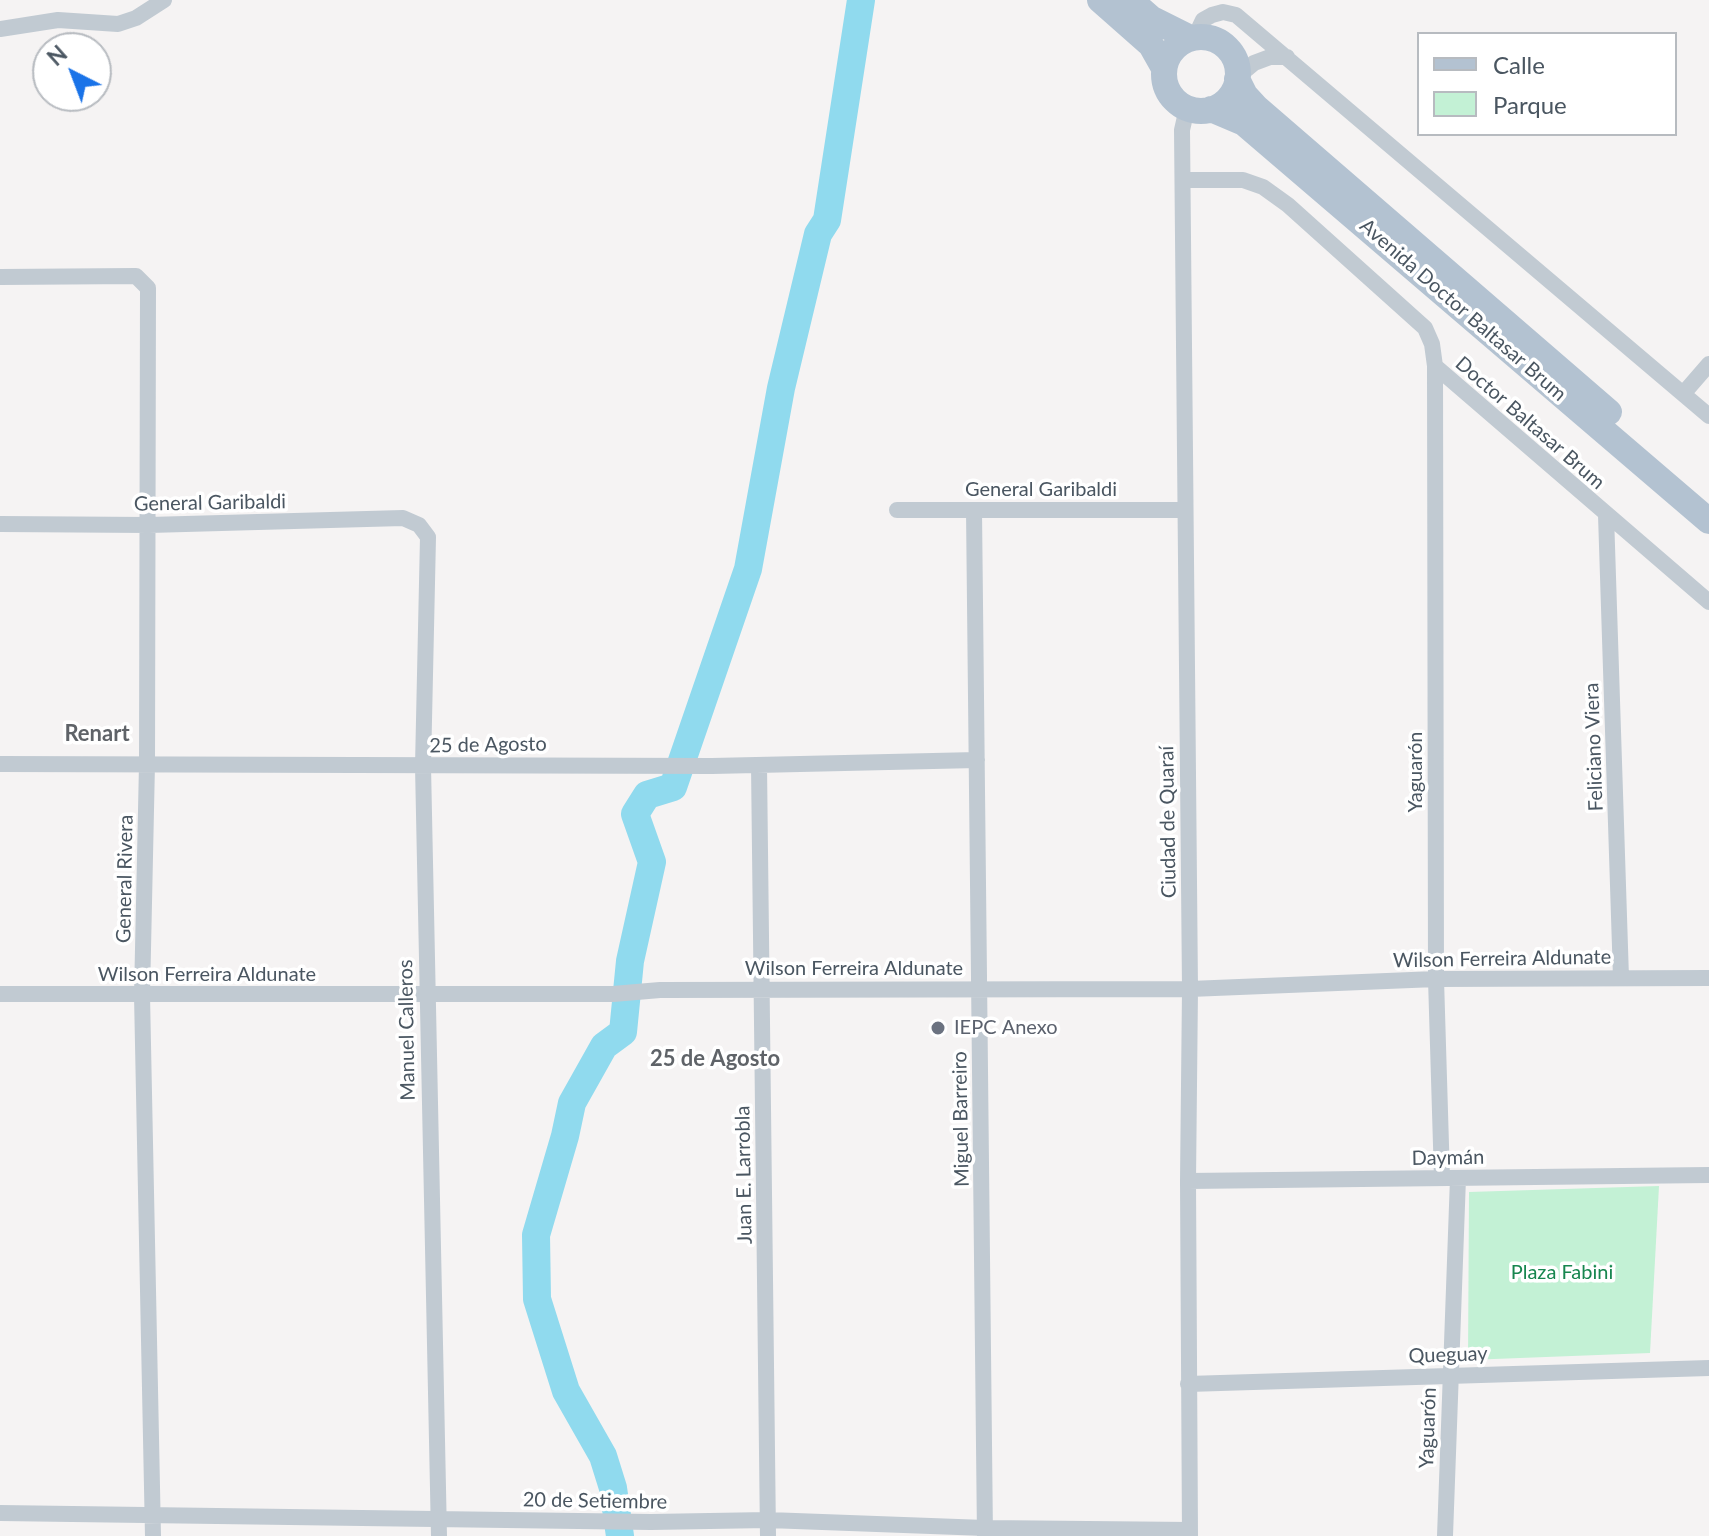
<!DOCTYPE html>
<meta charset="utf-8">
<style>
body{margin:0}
#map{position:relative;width:1709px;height:1536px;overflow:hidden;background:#f5f3f3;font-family:Lato,sans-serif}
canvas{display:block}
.legend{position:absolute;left:1417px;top:32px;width:260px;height:104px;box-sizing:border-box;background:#fff;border:2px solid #b7bbc0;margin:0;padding:10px 14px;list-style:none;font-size:24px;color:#4a5661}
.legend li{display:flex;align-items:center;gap:16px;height:40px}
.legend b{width:40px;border:2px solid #b7bbc0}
.north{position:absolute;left:32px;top:32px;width:80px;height:80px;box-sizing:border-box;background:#fff;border:2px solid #b7bbc0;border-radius:50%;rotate:318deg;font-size:22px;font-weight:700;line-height:32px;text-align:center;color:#4a5661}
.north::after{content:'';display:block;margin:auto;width:28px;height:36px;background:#1a73e8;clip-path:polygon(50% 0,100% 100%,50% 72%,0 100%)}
</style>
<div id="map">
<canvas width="1709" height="1536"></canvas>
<ul class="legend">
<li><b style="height:10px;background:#b3c2d1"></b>Calle</li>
<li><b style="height:22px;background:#c3f1d5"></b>Parque</li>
</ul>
<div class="north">N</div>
</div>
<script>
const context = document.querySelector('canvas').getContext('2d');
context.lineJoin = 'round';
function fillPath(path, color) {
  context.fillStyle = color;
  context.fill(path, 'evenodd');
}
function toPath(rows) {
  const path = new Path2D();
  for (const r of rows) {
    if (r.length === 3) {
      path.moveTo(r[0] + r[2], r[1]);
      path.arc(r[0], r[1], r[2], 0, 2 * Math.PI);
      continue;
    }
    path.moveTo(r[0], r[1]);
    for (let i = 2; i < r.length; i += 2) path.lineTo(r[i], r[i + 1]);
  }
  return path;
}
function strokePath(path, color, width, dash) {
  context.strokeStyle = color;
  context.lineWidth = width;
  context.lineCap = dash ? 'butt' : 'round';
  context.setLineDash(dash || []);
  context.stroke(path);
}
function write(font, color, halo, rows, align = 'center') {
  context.font = font + ' Lato,sans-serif';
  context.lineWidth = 7;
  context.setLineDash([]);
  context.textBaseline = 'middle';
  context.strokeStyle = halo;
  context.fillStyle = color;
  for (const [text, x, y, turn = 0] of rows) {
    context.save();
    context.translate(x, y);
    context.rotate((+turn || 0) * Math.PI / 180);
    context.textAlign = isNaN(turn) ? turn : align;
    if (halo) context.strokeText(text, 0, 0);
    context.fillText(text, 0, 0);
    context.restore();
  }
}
const green = toPath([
 [1659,1186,1650,1353,1468,1360,1469,1192]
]);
const river = toPath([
 [620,1536,613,1488,603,1456,566,1391,537,1299,536,1235,565,1136,572,1103,604,1046,623,1032,630,961,652,862,635,814,647,795,673,787,748,569,781,388,818,234,827,220,861,0]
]);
const street = toPath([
 [0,29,58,20,118,24,136,18,164,0],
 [1195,37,1203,20,1212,15,1223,12,1236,15,1709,416],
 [1237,77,1254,63,1270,57,1287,57],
 [1187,108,1182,130,1190,989,1188,1181,1190,1536],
 [1184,180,1243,180,1263,187,1288,205,1425,328,1432,344,1435,366,1709,602],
 [0,277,136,276,148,288,147,764,142,995,153,1536],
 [1435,366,1436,979,1442,1178],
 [1683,394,1709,364],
 [897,510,1185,510],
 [974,510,985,1536],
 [1606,515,1621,978],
 [0,524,149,525,403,518,419,525,428,537,423,766,439,1536],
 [0,764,712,766,977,760],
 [759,765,768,1536],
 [0,994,613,994,660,990,1190,989,1436,979,1709,978],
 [1188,1181,1709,1175],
 [1188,1384,1709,1368],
 [0,1513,651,1522,768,1520,985,1528,1190,1530],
 [1445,1536,1458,1178]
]);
const primary = toPath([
 [1100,0,1151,45,1164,68],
 [1130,0,1152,19,1190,38],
 [1201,74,37],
 [1237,79,1245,95,1256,107,1609,412],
 [1211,109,1244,123,1709,521]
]);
const markers = [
 [938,1028,8,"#6b7280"]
];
const streetNames = [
 ["Avenida Doctor Baltasar Brum",1463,310,41],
 ["Doctor Baltasar Brum",1530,423,41],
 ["General Garibaldi",1041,490],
 ["General Garibaldi",210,503,-1],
 ["25 de Agosto",488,745,-1],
 ["Feliciano Viera",1594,747,-92],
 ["Yaguarón",1416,772,-90],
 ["Ciudad de Quaraí",1168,822,-91],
 ["General Rivera",125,879,-89],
 ["Wilson Ferreira Aldunate",1502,959,-1],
 ["Wilson Ferreira Aldunate",854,969],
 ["Wilson Ferreira Aldunate",207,975],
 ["Manuel Calleros",407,1030,-91],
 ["Miguel Barreiro",961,1119,-91],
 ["Daymán",1448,1158,-1],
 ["Juan E. Larrobla",744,1175,-91],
 ["Queguay",1448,1355,-2],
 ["Yaguarón",1428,1428,-88],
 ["20 de Setiembre",595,1501,1]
];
const worshipNames = [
 ["IEPC Anexo",954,1028]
];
const parkNames = [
 ["Plaza Fabini",1562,1273]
];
const neighbourhoodNames = [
 ["Renart",97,734],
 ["25 de Agosto",715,1059]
];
fillPath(green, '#c3f1d5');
strokePath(river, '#90daee', 28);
strokePath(street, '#c1cad2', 16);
strokePath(primary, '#b3c2d1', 26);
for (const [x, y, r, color] of markers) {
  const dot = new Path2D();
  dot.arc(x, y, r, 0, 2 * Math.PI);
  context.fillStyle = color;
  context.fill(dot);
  strokePath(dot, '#fff', 3);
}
write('20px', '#4a5661', '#fff', streetNames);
write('20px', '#5b616d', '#fff', worshipNames, 'left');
write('20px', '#17864f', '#fff', parkNames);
write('bold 22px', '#5f6368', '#fff', neighbourhoodNames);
</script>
